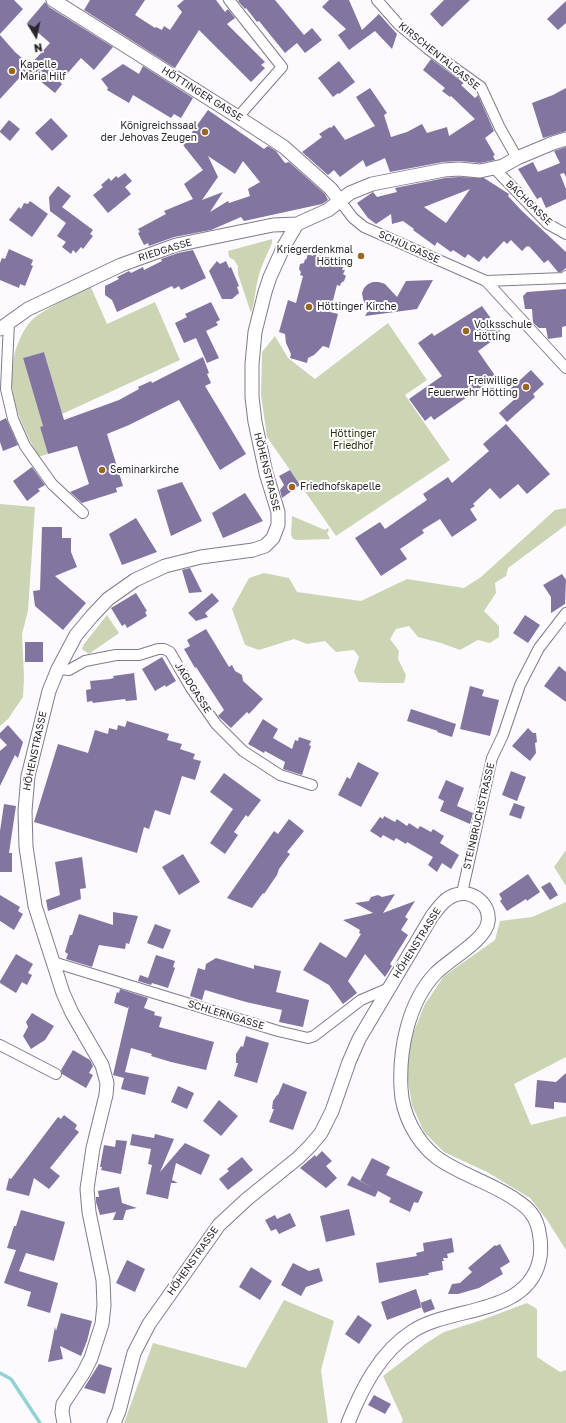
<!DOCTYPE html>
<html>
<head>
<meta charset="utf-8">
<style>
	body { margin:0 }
	#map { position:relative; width:566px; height:1423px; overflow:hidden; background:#fcfafe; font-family:"Golos Text",sans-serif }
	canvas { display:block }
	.north { position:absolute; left:16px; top:16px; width:40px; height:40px; -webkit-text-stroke:3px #fff; paint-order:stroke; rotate:170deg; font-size:11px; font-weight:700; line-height:16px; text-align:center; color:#2a262d }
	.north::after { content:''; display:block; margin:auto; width:14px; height:18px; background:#2a262d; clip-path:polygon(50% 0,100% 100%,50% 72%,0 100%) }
</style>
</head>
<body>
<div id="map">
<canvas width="566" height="1423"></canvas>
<div class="north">N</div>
</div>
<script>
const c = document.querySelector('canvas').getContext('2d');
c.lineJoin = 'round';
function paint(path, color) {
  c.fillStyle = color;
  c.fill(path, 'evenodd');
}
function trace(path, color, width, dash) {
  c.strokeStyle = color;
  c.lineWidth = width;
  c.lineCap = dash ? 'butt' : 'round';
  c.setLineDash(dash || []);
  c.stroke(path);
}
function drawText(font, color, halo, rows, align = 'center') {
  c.font = font + ' "Golos Text",sans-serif';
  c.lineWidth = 4;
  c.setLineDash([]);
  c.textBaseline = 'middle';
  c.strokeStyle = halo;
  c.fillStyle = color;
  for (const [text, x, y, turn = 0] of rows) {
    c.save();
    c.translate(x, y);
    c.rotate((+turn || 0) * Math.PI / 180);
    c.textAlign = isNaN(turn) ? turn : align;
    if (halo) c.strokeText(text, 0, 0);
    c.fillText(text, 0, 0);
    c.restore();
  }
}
paint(new Path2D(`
	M272 239V243C267 255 261 266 258 279 255 290 255 302 251 313L238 274V266L234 260 229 257 228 251Z
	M90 285 107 324 155 302 180 360 62 414 44 352 23 358 43 426 40 427 48 454 38 457C20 419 5 396 15 352 19 340 24 327 34 318 51 306 71 296 90 285Z
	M388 323 427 380 405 395 450 460 336 536 267 437 261 395 262 352 275 336 288 358 315 379Z
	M0 504 35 507 28 611 22 634 24 677 23 697 8 719 0 726Z
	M566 508V525L508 568 506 576 495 583 496 593 484 611 499 626V637L490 643 478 640 460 650 441 643 418 637 409 626 396 629 390 639 399 651 398 659 406 675 404 683H383L359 682 354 672 359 657 354 650 336 652 325 641 307 644 294 639 259 650 245 645 232 609 249 578 264 573 289 578 297 592 361 601 407 579 464 588 481 577 555 510Z
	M292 516 325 530 328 528 329 530 327 533 330 539 297 540 293 539 291 535Z
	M107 615 119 633 89 654 82 649 84 644Z
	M566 850V886L554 867Z
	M566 902V1057L514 1084 531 1125 566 1116V1250L547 1220 530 1198 487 1172 444 1152 424 1132 412 1105 407 1074 410 1041 425 1004 444 976 495 940 500 921 532 917Z
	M284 1300 334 1321 321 1370 328 1423H124L153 1343 246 1368Z
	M527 1303 537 1309V1357L560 1372 566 1370V1423H401L403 1420 383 1376 425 1344 444 1332 479 1321Z`), '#ccd5b3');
trace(new Path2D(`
	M0 1373 11 1379 40 1423`), '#91d2d2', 3.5);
paint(new Path2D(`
	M0 0H14L23 9 0 34Z
	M90 0H145L135 15 155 28 156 27 162 30 164 26 170 30 182 12 177 6 184 0H216L225 12 228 9 235 18 227 24 265 62 261 65 265 68 251 82 199 30 175 68 84 10Z
	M239 0H275L304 35 312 28 322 40 305 53 297 43 285 53 259 21 257 22 246 8 245 9 238 1Z
	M329 0H349L362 30 379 14 397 34 392 49 375 31 349 50 338 35 346 29 322 7Z
	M444 0H470L442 27 430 14Z
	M566 1V23L558 30 547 19Z
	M45 2 49 7 113 47 94 70 81 58 60 82 62 84 55 93 34 76 29 82 22 75 0 99V35L15 52 30 65 50 43 27 23Z
	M431 59 464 83 461 85 475 98 478 95 494 131 485 138 495 155 493 156 495 160 480 163 460 161 443 162 390 172 385 158 366 167 363 160 340 177 334 170 328 175 302 152 322 137 319 134 330 127 331 128 334 125 345 140 375 126 356 97 370 88 387 113 384 115 391 137 407 132 422 124 427 133 447 127 449 136 475 119 451 96 450 97 442 91 445 88 423 70Z
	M339 61 355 82 339 94 338 93 333 97 318 78Z
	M123 64 139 74 143 66 193 98 181 118 174 114 171 118 133 95 129 103 107 90 108 88 101 79Z
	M566 88V131L543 138 532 103 553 95Z
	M208 110 264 149 268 146 276 151 285 163 289 162 325 194 328 200 322 204 244 221 241 217 211 230 174 237 149 246 148 243 144 245 138 233 140 232 138 229 166 214 164 211 193 199 184 184 203 170 183 145ZM208 156 235 174 243 161 260 182 248 189 250 196 229 203 228 201 210 212 223 192 202 200 218 177Z
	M51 118 68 136 52 151 35 133Z
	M9 120 20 129 10 141 0 132V131Z
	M566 147V177L564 173 560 174 566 189V199L546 208 541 197 537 199 518 169 533 162 538 172 560 163 554 151Z
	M125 173 132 181 125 187 131 194 108 213 93 195 103 187 101 185 109 178 111 181 116 176 118 178Z
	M459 177 484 178 509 194 508 196 522 211 566 252V268L561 272H558L548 260 544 263 529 246 528 247 527 246 522 251 511 240 507 244 504 241 487 259 484 256 479 262 468 254 465 258 453 250 451 252 437 242 435 246 413 230 414 229 403 221 392 224 391 214 376 224 368 218 357 203 373 192 377 197 397 192 395 188 445 178ZM470 189 446 223 424 207Z
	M58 186 71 196 62 207 93 230 90 234 93 236 83 249 81 247 76 253 73 250 71 254 62 247 66 242 57 236 66 223 50 211 49 197Z
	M30 201 48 214 32 237 9 220 19 207 21 209 24 203 28 204Z
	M9 249 33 260 31 265 33 266 25 286 20 284 19 288 0 280V263L2 258 5 259Z
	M193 250 206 278 181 290 179 286 174 289 172 286 117 312 112 300 105 295V286L119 279 117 277 129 271 131 273 143 267 144 270 162 261 161 259 178 253Z
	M308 254 313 256 314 254 337 259 336 263 344 265 342 270H345L343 274 346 276 344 281 341 283 340 286 337 285 330 312 338 314 329 348 323 346 314 355 308 358 307 363 290 358 291 354 286 343 285 334 279 332 288 300 296 303 303 276 300 275 301 272 299 269 300 264 304 263 305 259 306 260Z
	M217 261 220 264 226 261 229 268 231 267 239 286 237 287 239 293 232 299H222L209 271Z
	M433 280 417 309 365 316 370 308 365 304 363 299 362 293 364 288 368 284 373 282H379L385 284 397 297 406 281Z
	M566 289V326L562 327V337L548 339 546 328H539L533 323 532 309H525L523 296 527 292Z
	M211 302 220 320 216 322 218 325 206 331 219 358 207 363 196 338 184 343 175 323 187 317 185 314Z
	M482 306 502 334 478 351 496 377 434 420 431 416 425 421 409 399 442 376 418 343 432 333 434 336Z
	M44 352 64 420 119 400 139 389 138 387 151 381 152 383 203 357 209 373 207 374 211 383 205 386 246 454 220 470 179 400 129 425 107 434 123 486 116 488 117 492 82 503 70 492 89 484 77 446 48 454 40 427 43 426 23 358Z
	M531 370 544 384 533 394 535 397 507 422 499 413 516 398 509 390Z
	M6 418 18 445 3 451 0 442V421Z
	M506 424 550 474 527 494 518 484 500 499 490 488 473 504 475 506 470 509 477 520 452 537 440 519 422 530 424 533 400 549 407 559 381 576 355 538 380 522 385 529 427 500 423 494 448 477 452 483 489 451 483 444Z
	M32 467 45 485 38 489 40 491 27 501 13 481Z
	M290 470 300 485 282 498 280 490 284 485 279 476Z
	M182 482 202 521 171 536 157 490Z
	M245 493 263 521 223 538 212 513Z
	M136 518 157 552 122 565 109 534Z
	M42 527H62V538H71V552L77 567 55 576 86 603 63 630 35 606 33 591 40 590Z
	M190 568 202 592 189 593 182 570Z
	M562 574 566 580 565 604 551 613V597L543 585Z
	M136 593 147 611 145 612 147 616 127 628 125 624 122 626 111 608Z
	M212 593 219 601 205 613 208 617 196 621 188 613Z
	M525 615 540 625 528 643 513 633Z
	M206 629 229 667 232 665 235 671 242 675 243 681 263 699 249 714 247 712 231 728 218 716 224 710 196 667 195 668 184 649 190 646 187 640Z
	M25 642H43V662H25Z
	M162 657 176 681 166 687 165 685 155 691 142 669Z
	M559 666 566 672V702L544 686Z
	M134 673 137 700 126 701 125 699 93 703 92 701 87 702 86 690 91 689 90 681 110 679 114 678 113 676Z
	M470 686 484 690 482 696 499 700 490 736 460 729Z
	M411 709 456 724 452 737 437 732 438 731 407 721Z
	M263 719 278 729 273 738 292 749 295 740 298 741 299 737 311 741 309 745 311 746 302 775 283 769 285 762 265 751 264 753 248 744Z
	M127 721 169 734 167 740 182 744 180 749 195 754 193 759 201 761 195 780 182 776 170 815 155 810 149 829 144 827 137 853 34 822 58 744 88 753 95 730 108 734 109 728 117 730 118 725 125 727Z
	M8 725 23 742 18 758 15 755 0 786V751L7 745 0 738V733Z
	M528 728 533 733H536L537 742 535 743 536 753 530 761 512 746Z
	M358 762 379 773 361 807 338 795 347 777 350 779Z
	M511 771 526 777 517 801 502 795Z
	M224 773 261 800 248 817 246 815 234 832 238 835 225 854 210 843 233 809 210 792Z
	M446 780 464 788 457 806 473 813 470 824 440 811 444 801 438 798Z
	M514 803 525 807 521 819 509 815Z
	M4 804 16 806 9 853H12V872H0V831Z
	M384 816 395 822 397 819 407 826 409 823 418 829 420 826 431 832 433 829 444 836 440 843 459 855 451 869 442 863 437 872 428 865 433 857 407 842 406 844 396 838 394 841 383 835 381 838 370 831 380 817 383 819Z
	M289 819 304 831 287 852 290 854 279 869 277 875 264 894 263 893 252 908 227 898 274 831 278 834Z
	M183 854 200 882 179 895 162 867Z
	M82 857 86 888 80 889 81 899 48 911 46 900 60 895 55 862Z
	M528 874 540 892 527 901 526 899 507 911 500 901 502 899 499 894Z
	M550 882 558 895 550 900 541 887Z
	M395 894 383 913 415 901 405 917 408 919 401 930 408 935 390 964 392 966 385 977 365 954 348 981 357 993 343 1004 329 985 303 970 320 942 346 958 361 934 359 933 360 930 343 920 373 913 355 903 369 901 371 897 378 895 382 897Z
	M0 895 20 907 18 911 23 914 14 930 0 921Z
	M113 912 138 916 129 944 126 943 125 949 99 945 92 967 66 959 68 954 65 952 70 935H72L79 914 113 925Z
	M155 924 171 930 163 949 147 943Z
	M16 954 33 964 28 973 32 975 27 985 22 982 16 993 0 983V981Z
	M156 955 175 961 173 967 175 968 168 988 152 983 151 985 138 981 140 975 148 978Z
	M216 958 254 969V965L281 971 276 992 309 1000 303 1027 279 1022 282 1010 246 1002 205 990 202 1000 190 996 198 968 205 970 206 964Z
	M120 989 148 998 144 1008 155 1012 154 1015 162 1017 159 1027 214 1042 206 1070 171 1062 151 1056 152 1054 131 1048 125 1072 149 1077 145 1095 121 1089 124 1078 113 1075 129 1006 128 1008 114 1003 117 992 119 993Z
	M32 1013 54 1026 45 1040 31 1049 23 1036 28 1027 26 1022Z
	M246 1036 269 1043 257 1083 234 1076 238 1063H236V1054L241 1046 243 1047Z
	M73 1050 90 1060 93 1066 89 1073 93 1075 86 1088 62 1074 61 1070Z
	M566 1073V1103L554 1102V1109L535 1107 537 1080 556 1082Z
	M283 1083 307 1092 293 1130 269 1122 274 1109H272L273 1101 277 1095H278Z
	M178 1086 194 1093 187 1109 171 1102Z
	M219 1100 238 1116 221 1136 203 1121Z
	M64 1115 77 1125 75 1129 79 1132 50 1168 60 1176 49 1189 34 1178 29 1196 6 1190 9 1178 11 1179 58 1117 61 1119Z
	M132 1134 154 1138 155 1134 174 1139 160 1172 185 1143 210 1155 201 1175 176 1163 172 1180 178 1183H171L168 1199 146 1194 152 1165 148 1164 151 1149 130 1145Z
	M116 1140 127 1141 121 1174 101 1170 102 1167H100L104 1145 115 1147Z
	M322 1151 332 1161 326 1166 337 1178 326 1188 300 1168 315 1155 316 1157Z
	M242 1157 253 1170 228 1190 219 1179 229 1171 227 1169Z
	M372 1158 390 1167 386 1175 423 1192 418 1203 414 1202 410 1212 389 1202 391 1198 360 1181Z
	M352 1176 378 1191 375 1197 347 1185Z
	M119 1187 122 1203 137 1208 126 1210 123 1220H113L116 1212 100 1215 96 1202V1197H99L98 1191Z
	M349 1209 355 1235 326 1242 320 1216Z
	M21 1210 65 1222 54 1261 26 1253 19 1271 58 1283 50 1313 27 1306 31 1292 4 1283 16 1250 7 1248 14 1226H16Z
	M290 1213 296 1226 279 1234 276 1229 271 1231 265 1220 275 1215 277 1219Z
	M452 1238 454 1252 447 1254 448 1258H443L444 1261H442L443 1270 428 1273 429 1275 379 1283 376 1263 417 1256 416 1253 424 1251 423 1243Z
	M500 1244 510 1262 500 1268 503 1274 479 1288 458 1294H448L452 1284 460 1283 472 1272 468 1268 495 1245 496 1246Z
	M127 1260 145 1269 135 1292 116 1283Z
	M293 1263 309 1271 319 1268 323 1281 306 1287 301 1296 281 1285Z
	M251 1267 272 1281 260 1300 239 1287Z
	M416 1289 422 1307 387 1320 381 1302Z
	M431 1299 435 1309 424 1313 420 1303Z
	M61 1313 92 1321 87 1341 81 1356 60 1346 63 1359 48 1362 55 1327 56 1331Z
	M358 1315 372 1325 359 1344 345 1334Z
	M99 1364 112 1368 105 1394 84 1388Z
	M374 1395 391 1404 385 1414 368 1405Z`), '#8275a0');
const minor = new Path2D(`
	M229 0 282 67 238 117
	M377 0 399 25 428 49 481 87 500 128 517 158
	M494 168 548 224 566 234
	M340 201 353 218 364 227 486 281 566 368
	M486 281 564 278 566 276
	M9 322 6 389 13 419 25 446 52 484 83 513
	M58 669 69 670 85 661 116 655H139L158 649H164L170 652 191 688 216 724 243 751 280 775 312 785
	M462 893 492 758 503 735 520 685 539 648 566 613
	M53 962 278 1031 308 1038 314 1036 361 1000 389 988
	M0 1045 56 1074`);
const tertiary = new Path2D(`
	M53 0 238 117 284 147 331 189 340 201
	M0 329 28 309 121 265 176 245 273 225 297 224 328 210 350 193 372 184 444 170 459 169 480 171 494 168 503 166 517 158 553 143 566 139
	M64 1423 62 1412 63 1404 84 1372 91 1358 102 1324 104 1305 103 1280 89 1212 87 1189 93 1148 106 1095 107 1083 102 1065 72 1013 63 993 35 906 26 847 25 811 28 776 49 691 58 669 76 635 92 616 108 599 135 580 165 566 201 557 253 550 265 546 273 538 278 525V512L266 473 255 422 252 397V364L255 332 265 292 270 277 284 246 297 224
	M114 1423 119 1411 134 1353 149 1324 219 1225 247 1199 298 1158 310 1146 321 1133 332 1111 349 1062 359 1039 432 916C439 907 445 898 455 895 472 889 491 904 488 922 486 940 448 960 435 974 408 1003 399 1050 401 1088 402 1114 416 1141 436 1157 459 1174 489 1182 513 1198 519 1202 526 1206 531 1213 537 1220 539 1229 540 1238 541 1246 541 1255 539 1262 525 1316 451 1306 413 1331 380 1352 362 1388 348 1423`);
trace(minor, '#827a8c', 12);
trace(tertiary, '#827a8c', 15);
trace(minor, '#fff', 10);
trace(tertiary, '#fff', 13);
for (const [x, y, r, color] of [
	[12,71,4,"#9b661f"],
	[205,132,4,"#9b661f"],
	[361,256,4,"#9b661f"],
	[309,307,4,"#9b661f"],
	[466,331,4,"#9b661f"],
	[526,387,4,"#9b661f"],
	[102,470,4,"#9b661f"],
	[292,487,4,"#9b661f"]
]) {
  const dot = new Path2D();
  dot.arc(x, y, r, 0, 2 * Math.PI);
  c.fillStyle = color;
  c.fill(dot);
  trace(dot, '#fff', 1.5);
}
drawText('10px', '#2a262d', '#fff', [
	["KIRSCHENTALGASSE",439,56,39],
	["HÖTTINGER GASSE",202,94,32],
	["BACHGASSE",529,203,44],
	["SCHULGASSE",409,247,24],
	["RIEDGASSE",165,250,-17],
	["HÖHENSTRASSE",267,472,76],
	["JAGDGASSE",193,688,57],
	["HÖHENSTRASSE",35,751,-78],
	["STEINBRUCHSTRASSE",479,816,-77],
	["HÖHENSTRASSE",417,943,-58],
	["SCHLERNGASSE",226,1015,17],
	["HÖHENSTRASSE",193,1261,-55]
]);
drawText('10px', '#2a262d', '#fff', [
	["Kapelle",20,65],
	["Maria Hilf",20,77],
	["Königreichssaal",197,126,"right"],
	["der Jehovas Zeugen",197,138,"right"],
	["Kriegerdenkmal",353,250,"right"],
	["Hötting",353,262,"right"],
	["Höttinger Kirche",317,307],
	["Volksschule",474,325],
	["Hötting",474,337],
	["Freiwillige",518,381,"right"],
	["Feuerwehr Hötting",518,393,"right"],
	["Seminarkirche",110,470],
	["Friedhofskapelle",300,487]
], 'left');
drawText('10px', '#282f0a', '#fff', [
	["Höttinger",353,434],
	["Friedhof",353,446]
]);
</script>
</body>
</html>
